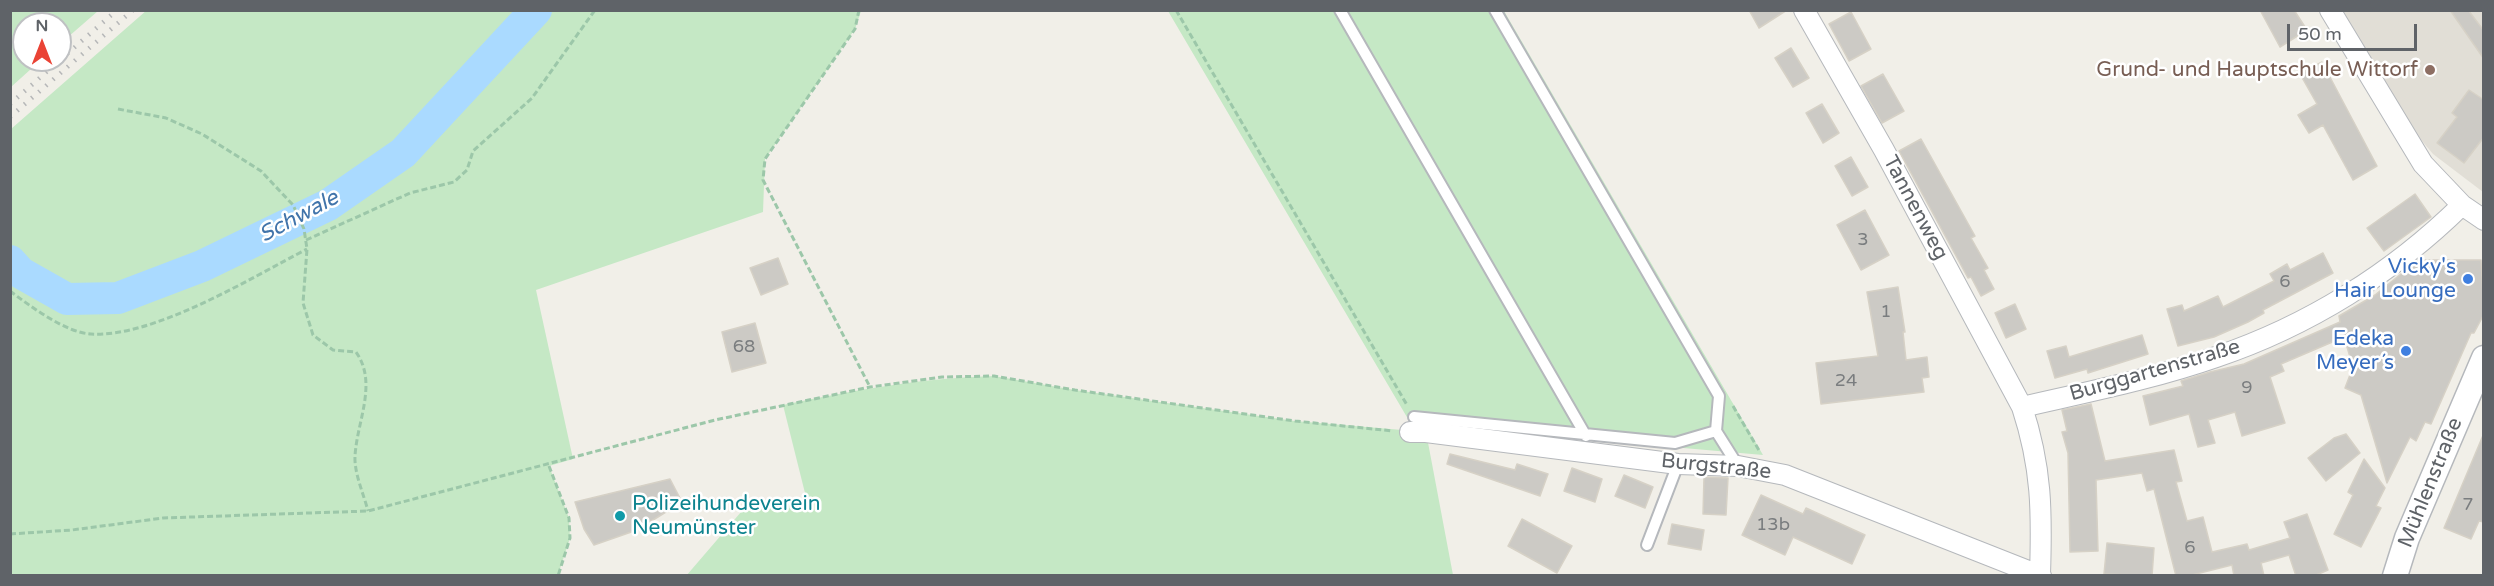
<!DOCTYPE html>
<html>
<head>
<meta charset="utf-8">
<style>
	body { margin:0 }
	#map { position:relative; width:2494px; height:586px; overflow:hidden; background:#f1efe8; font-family:"Varela Round",sans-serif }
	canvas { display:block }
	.frame { position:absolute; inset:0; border:12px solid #5f6368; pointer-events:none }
	.north { position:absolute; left:12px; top:12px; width:60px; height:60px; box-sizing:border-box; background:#fff; border:2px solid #bfc1c3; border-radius:50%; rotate:0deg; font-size:16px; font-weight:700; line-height:24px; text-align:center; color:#5f6368 }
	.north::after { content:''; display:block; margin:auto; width:21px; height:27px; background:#ea4335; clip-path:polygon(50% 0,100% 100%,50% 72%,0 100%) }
	.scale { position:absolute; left:2287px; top:24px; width:130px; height:27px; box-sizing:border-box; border:3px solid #5f6368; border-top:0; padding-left:8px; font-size:18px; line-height:21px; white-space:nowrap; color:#5f6368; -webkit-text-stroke:4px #fff; paint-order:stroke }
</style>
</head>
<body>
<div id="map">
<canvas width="2494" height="586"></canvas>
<div class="frame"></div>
<div class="north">N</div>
<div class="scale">50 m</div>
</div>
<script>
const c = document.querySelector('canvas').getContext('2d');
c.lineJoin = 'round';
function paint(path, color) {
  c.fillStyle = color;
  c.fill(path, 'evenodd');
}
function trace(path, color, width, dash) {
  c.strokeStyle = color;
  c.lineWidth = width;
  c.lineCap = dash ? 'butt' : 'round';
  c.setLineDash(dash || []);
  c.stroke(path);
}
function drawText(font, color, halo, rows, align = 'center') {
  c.font = font + ' "Varela Round",sans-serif';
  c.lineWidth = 5;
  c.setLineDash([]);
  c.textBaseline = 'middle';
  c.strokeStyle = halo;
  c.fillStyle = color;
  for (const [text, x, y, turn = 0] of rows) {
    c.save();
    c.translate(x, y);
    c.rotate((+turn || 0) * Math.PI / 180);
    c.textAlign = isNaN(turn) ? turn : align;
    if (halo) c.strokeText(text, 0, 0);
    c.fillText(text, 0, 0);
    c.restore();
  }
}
paint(new Path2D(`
	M2340 11H2483V192L2433 154 2412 129Z`), '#e1ded6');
paint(new Path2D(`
	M11 10H98V11L60 44V24H24V60H41L11 87Z
	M147 10H861V11L855 29 765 159 763 212 536 290 573 459 549 466 569 518 570 538 558 575H11V129Z
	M1168 11H1504L1763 455 1411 424Z
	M994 376 1075 390 1295 421 1426 432 1453 575 686 576 741 512 807 501 783 405C854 390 922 378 994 376Z`), '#c5e8c5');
trace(new Path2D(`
	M10 261 21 273 67 299 118 298 202 266 328 205 403 153 536 10`), '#aadaff', 32);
const building = new Path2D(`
	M1749 10H1787L1759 28Z
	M2260 10H2294L2307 30 2280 47Z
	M2450 10H2468L2484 31V59Z
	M1851 12 1871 49 1849 61 1829 24Z
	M1791 48 1809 78 1793 87 1775 58Z
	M2322 62 2377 166 2353 180 2323 125 2309 133 2298 115 2317 104 2300 74Z
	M1883 74 1904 111 1882 123 1861 86Z
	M2469 90 2484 100V137L2464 163 2437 143 2457 117 2452 113Z
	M1822 104 1839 133 1823 143 1806 113Z
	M1921 139 1975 236 1971 238 1988 268 1984 270 1994 289 1981 296 1971 277 1968 278 1899 151Z
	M1851 157 1868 187 1852 196 1835 166Z
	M2415 194 2431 217 2384 251 2367 228Z
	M1865 210 1889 255 1861 270 1837 225Z
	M2323 253 2333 273 2263 310 2264 313 2248 322 2214 337 2178 346 2167 309 2182 305 2184 311 2218 296 2223 307 2274 281 2270 274 2287 264 2290 270Z
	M778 258 788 284 761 295 750 268Z
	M2418 260H2481L2484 314 2474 333H2471L2431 424 2425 422 2416 441 2410 437 2387 483 2361 395 2345 388 2353 367 2344 337 2281 364 2284 371 2270 377 2285 423 2242 436 2235 412 2208 420 2215 443 2198 447 2189 414 2150 425 2143 396 2183 386 2181 381 2210 372 2244 364 2340 322 2339 316 2375 295Z
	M1898 287 1905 332H1903L1906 360 1927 357 1929 377 1922 378 1924 392 1821 404 1816 363 1878 356 1867 292Z
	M2015 304 2026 329 2006 338 1995 313Z
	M755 323 766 363 732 372 722 332Z
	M2142 335 2148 354 2088 373 2087 369 2055 378 2047 351 2066 346 2069 357Z
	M2091 404 2105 461 2174 450 2182 481 2176 482 2187 521 2203 517 2212 552 2247 544 2249 550 2290 538 2284 522 2307 514 2328 570 2314 576H2296L2289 555 2261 563 2264 576H2234L2232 565 2188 576H2176L2154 489 2147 491 2142 473 2096 480 2098 551 2070 552 2068 453 2062 432 2067 431 2062 410Z
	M2484 433V522L2479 521 2471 539 2444 528Z
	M2346 434 2360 453 2326 481 2308 458 2334 438Z
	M1450 454 1515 470 1517 464 1548 474 1540 496 1447 464Z
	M2364 459 2385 488 2376 506 2381 508 2361 547 2334 534 2353 495 2348 492Z
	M1572 468 1602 479 1595 502 1564 491Z
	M1624 475 1653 487 1645 508 1615 496Z
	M1704 477 1728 478 1726 515 1703 514Z
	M670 479 682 502 637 530 594 545 584 529 575 502Z
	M1761 495 1803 514 1806 508 1865 535 1852 564 1793 537 1785 555 1742 535Z
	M1522 519 1572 546 1557 573 1508 546Z
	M1672 524 1704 530 1701 550 1668 544Z
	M2107 543 2154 548 2152 576 2104 574Z`);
paint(building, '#cccac5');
trace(building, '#d6d1c6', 1.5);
const service = new Path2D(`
	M1340 10 1586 436
	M1495 10 1719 396 1716 431
	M1414 417 1675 443 1716 431 1738 466
	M1647 545 1678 464`);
const minor = new Path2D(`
	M1804 10 1884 150 2022 407
	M2330 10 2423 164 2462 205
	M1410 432H1426L1678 464 1738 466 1785 475 2041 576
	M2040 575C2042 512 2042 468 2022 407 2087 392 2153 379 2216 357 2308 326 2393 273 2462 205L2484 220`);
const tertiary = new Path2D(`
	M2395 576 2407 538 2484 358`);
trace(service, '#b5b8bc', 14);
trace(minor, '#b5b8bc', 22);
trace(tertiary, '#b5b8bc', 27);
trace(new Path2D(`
	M859 10 855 29 765 159 763 180 870 387
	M1176 10 1407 405
	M118 109 166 118 202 134 261 171 293 205 304 229 307 249 303 303 313 335 333 350 356 352C378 383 357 421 355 456 354 473 364 495 368 511
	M306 240 410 193 454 182 467 170 473 151 532 98 595 10
	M10 291C30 306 66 333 91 334 153 338 251 278 307 249
	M1733 406 1760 452
	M549 466 569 518 570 538 558 576
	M10 534 72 530 163 518 368 511 715 420 870 387 942 377 994 376 1075 390 1295 421 1393 431`), '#9cc7a9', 3, [6, 3]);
trace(service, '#fff', 10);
trace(minor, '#fff', 20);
trace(tertiary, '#fff', 24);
trace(new Path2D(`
	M10 104 117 10
	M10 117 133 10`), '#b6b7b8', 4.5, [1.5, 8]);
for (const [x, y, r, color] of [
	[2430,70,6,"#8d6e63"],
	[2468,279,6,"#3f7fe0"],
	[2406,351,6,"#3f7fe0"],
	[620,516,6,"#0f9aa8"]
]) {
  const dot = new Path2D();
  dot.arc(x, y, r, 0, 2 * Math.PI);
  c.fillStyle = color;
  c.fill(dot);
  trace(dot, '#fff', 2);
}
drawText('18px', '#7a7d7f', null, [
	["3",1863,240],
	["6",2285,282],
	["1",1886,312],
	["68",744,347],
	["24",1846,381],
	["9",2247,388],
	["7",2468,505],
	["13b",1773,525],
	["6",2190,548]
]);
drawText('21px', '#785e54', '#fff', [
	["Grund- und Hauptschule Wittorf",2418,70]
], 'right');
drawText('21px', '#5f6368', '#fff', [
	["Tannenweg",1915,208,62],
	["Burggartenstraße",2155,371,-16],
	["Burgstraße",1716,467,6],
	["Mühlenstraße",2431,483,-68]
]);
drawText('21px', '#366cbe', '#fff', [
	["Vicky's",2456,267],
	["Hair Lounge",2456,291],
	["Edeka",2394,339],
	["Meyer´s",2394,363]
], 'right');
drawText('21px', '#0d838f', '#fff', [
	["Polizeihundeverein",632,504],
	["Neumünster",632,528]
], 'left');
drawText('italic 22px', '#4174aa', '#fff', [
	["Schwale",299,217,-28]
]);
</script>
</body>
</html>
